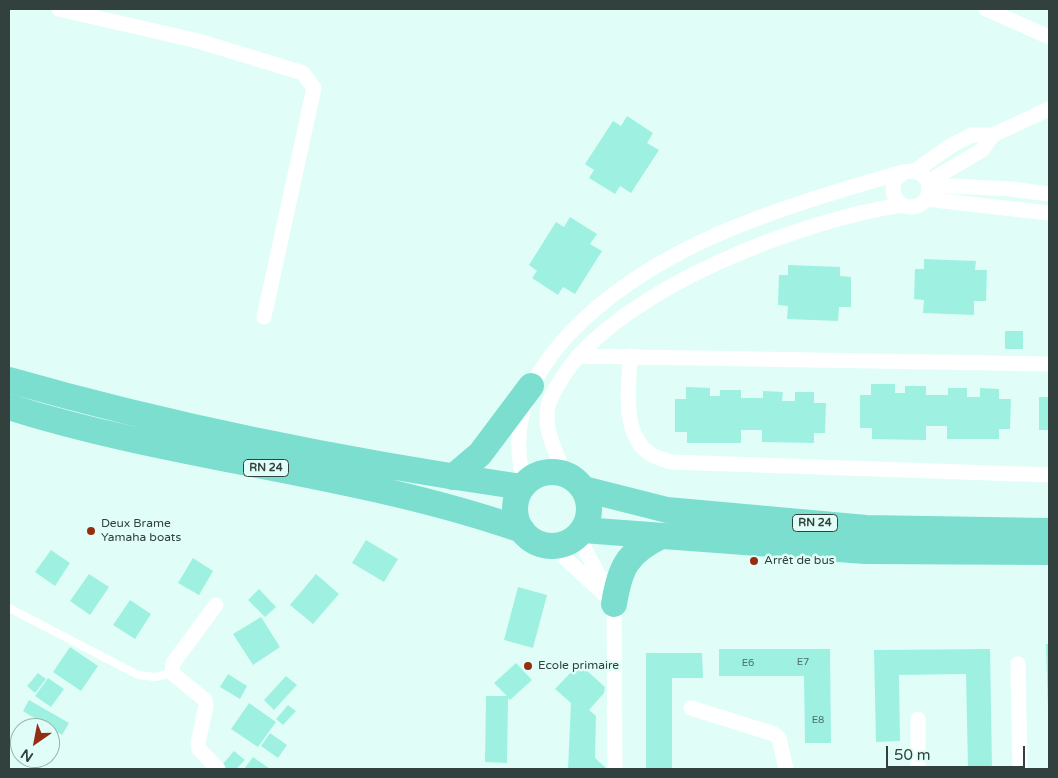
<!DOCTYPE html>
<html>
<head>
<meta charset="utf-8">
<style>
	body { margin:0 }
	#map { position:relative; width:1058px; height:778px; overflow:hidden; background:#e0fef7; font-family:"Varela Round",sans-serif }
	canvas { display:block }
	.frame { position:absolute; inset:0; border:10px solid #32413d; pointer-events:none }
	.north { position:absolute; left:10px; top:718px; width:50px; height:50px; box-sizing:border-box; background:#e0fef7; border:1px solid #9ab2ad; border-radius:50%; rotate:213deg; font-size:14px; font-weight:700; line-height:20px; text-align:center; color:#32413d }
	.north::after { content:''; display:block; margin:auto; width:18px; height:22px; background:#952d12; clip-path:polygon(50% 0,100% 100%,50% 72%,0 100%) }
	.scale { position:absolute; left:886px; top:746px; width:139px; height:22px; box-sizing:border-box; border:2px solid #32413d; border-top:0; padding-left:6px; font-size:15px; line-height:18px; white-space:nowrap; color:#32413d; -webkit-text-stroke:4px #e0fef7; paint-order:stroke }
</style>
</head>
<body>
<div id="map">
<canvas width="1058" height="778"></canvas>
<div class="frame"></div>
<div class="north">N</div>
<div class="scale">50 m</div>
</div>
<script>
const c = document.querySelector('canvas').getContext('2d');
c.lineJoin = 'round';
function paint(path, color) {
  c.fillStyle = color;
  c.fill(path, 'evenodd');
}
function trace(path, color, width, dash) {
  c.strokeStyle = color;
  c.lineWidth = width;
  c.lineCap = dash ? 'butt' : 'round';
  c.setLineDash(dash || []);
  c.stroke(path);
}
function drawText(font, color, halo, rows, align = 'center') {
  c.font = font + ' "Varela Round",sans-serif';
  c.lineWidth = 5;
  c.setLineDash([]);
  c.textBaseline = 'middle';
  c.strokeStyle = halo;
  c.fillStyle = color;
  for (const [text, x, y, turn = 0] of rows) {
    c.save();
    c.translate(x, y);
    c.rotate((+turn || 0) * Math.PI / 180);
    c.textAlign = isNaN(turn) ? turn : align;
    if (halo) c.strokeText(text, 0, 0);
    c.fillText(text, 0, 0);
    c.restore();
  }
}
paint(new Path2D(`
	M627 116 653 133 647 143 659 150 631 193 620 186 615 194 589 178 594 170 585 164 613 121 621 126Z
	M570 217 597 234 590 244 602 251 575 294 563 287 558 295 532 278 537 271 529 265 556 222 564 227Z
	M924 259 976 261 975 270H987L986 301H974V315L923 313 924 300 914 299 915 269H924Z
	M788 265 840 267V276L851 277V307H839L838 321 787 319 788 306 778 305 779 275H788Z
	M1005 331H1023V349H1005Z
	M871 384H895V393H905V386H926V395H948V388H967V397H980V388L999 389V399H1011L1010 429H999V439H947V426H926V440L872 439V428H860V395H871Z
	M686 387 710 388V396H720V390H741V398H763V391L783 392 782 401H795V392H814V403H826L825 433H814V443L762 442V430H741V443H687V432H675V399H686Z
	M1039 397H1049V430H1039Z
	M366 540 398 559 384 582 352 563Z
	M51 550 70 563 55 586 35 572Z
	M193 558 213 571 199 595 178 583Z
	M89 574 109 587 90 615 70 601Z
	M316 574 339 594 313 624 290 605Z
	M518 587 547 595 533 648 504 640Z
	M259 589 276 607 265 617 248 600Z
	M130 600 151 614 135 639 113 625Z
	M261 617 280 647 253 665 233 634Z
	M1046 644H1049V710H1048Z
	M70 647 98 666 81 691 53 672Z
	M719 649H830L831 743H805L804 676H719Z
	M990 649 992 769H968L966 674 899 675 900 741 876 742 874 650Z
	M646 653H702L703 678H672V769H646Z
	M516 663 532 680 510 700 508 698 507 763 485 762 486 696H507L494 683Z
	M574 669H585L605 687 604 693 589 710 596 716 595 758 607 769H568L571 703 555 689Z
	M38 673 46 679 35 693 27 686Z
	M228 674 247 686 240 699 220 687Z
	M286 676 297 685 274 710 264 700Z
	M48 678 64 689 51 707 35 696Z
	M29 700 69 723 62 735 23 711Z
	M249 703 276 722 258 747 231 729Z
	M288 705 296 711 283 725 276 719Z
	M270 733 287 745 278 758 261 746Z
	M234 751 245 760 236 769H227L222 765Z
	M253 757 270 769H244Z`), '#9ef1e1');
trace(new Path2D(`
	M9 608 138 675 155 677 172 673`), '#fff', 8);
trace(new Path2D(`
	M59 9 198 41 303 73 314 88 264 317
	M986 9 1049 37
	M893 189a18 18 0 1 1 36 0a18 18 0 1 1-36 0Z
	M915 171 952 145 972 135H993L1049 109
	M928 182 982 150 993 135
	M929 185 1011 189 1049 194
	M926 199 1049 213
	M578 356 1049 364
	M630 356C629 386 621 433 649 453 655 458 665 460 671 462L1049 475
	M565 474C557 455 546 435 547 413 547 400 559 383 566 372 626 287 801 220 902 205
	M525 484C507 424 529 377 570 333 659 241 784 207 903 172
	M580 534 581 542 614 604 615 769
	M552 546 604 594
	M216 605 173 663 172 673 205 700 206 706 198 743 199 749 218 769
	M1018 664 1020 769
	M691 708 774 734 779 738 786 769
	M918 769V719`), '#fff', 15);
trace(new Path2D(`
	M9 380C177 428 349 462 522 487
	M9 407C177 460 356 472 522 530
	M515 509a37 37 0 1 1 74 0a37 37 0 1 1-74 0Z
	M453 477 480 454 531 386
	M584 489 667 510 866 528 1049 531
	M583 530 865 551 1049 552
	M614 604C620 567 627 553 661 536`), '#7cdece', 26);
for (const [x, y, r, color] of [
	[91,531,5,"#952d12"],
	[754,561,5,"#952d12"],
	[528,666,5,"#952d12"]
]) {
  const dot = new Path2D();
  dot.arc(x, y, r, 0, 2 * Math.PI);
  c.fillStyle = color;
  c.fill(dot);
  trace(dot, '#e0fef7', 2);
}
drawText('10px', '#4d6d66', null, [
	["E7",803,662],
	["E6",748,663],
	["E8",818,720]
]);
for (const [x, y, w] of [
	[266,468,45],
	[815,523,45]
]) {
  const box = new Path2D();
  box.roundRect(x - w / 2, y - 8.5, w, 17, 4);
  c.fillStyle = '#e0fef7';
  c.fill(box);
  trace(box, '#32413d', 1);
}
drawText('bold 11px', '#32413d', null, [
	["RN 24",266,468],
	["RN 24",815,523]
]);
drawText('12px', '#32413d', '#e0fef7', [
	["Deux Brame",101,524],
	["Yamaha boats",101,538],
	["Arrêt de bus",764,561],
	["Ecole primaire",538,666]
], 'left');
</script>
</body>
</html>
